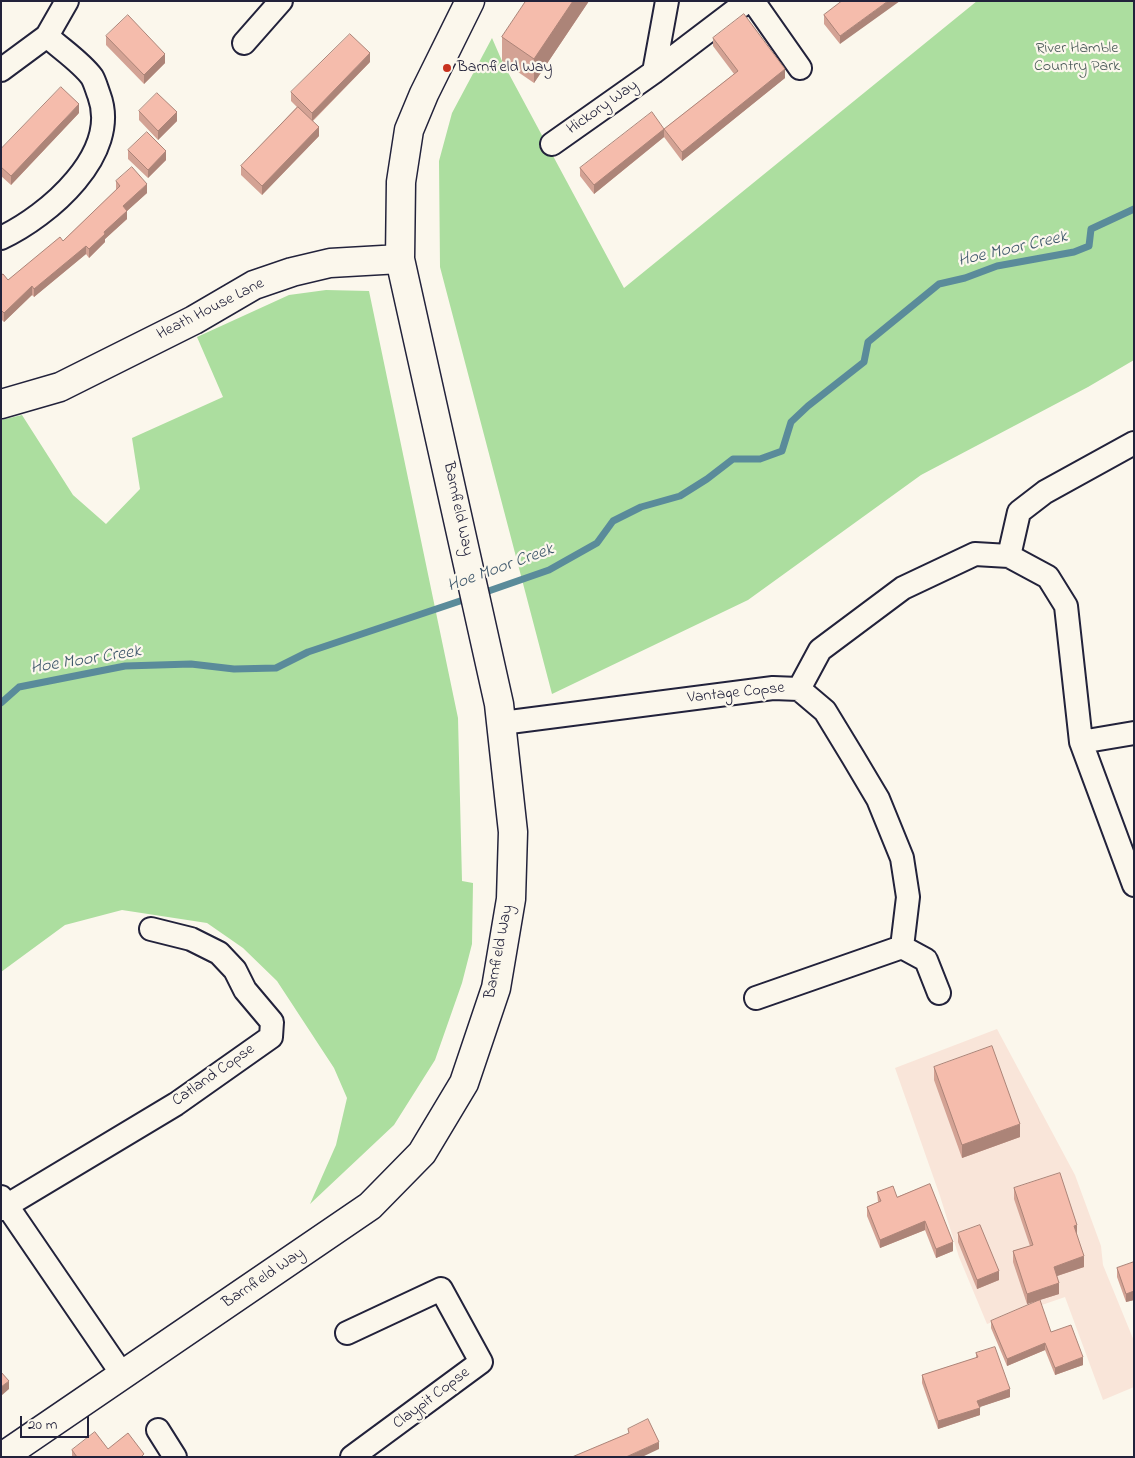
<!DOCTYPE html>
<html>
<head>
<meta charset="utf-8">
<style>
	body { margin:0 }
	#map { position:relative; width:1135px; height:1458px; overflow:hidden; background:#fbf7ec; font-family:"Indie Flower",sans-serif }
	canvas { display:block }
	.frame { position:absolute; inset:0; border:2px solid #22223b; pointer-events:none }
	.scale { position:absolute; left:20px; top:1416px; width:69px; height:22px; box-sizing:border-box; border:2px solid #22223b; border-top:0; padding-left:6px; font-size:15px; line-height:18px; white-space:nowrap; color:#22223b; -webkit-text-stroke:4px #fbf7ec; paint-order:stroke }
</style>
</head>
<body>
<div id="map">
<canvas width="1135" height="1458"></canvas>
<div class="frame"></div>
<div class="scale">20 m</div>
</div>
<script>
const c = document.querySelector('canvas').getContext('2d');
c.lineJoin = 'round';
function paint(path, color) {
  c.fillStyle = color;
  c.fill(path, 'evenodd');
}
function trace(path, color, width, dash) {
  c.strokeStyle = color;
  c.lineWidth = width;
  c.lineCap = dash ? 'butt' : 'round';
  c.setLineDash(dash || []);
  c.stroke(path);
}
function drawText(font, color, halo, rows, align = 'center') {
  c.font = font + ' "Indie Flower",sans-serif';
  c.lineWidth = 4.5;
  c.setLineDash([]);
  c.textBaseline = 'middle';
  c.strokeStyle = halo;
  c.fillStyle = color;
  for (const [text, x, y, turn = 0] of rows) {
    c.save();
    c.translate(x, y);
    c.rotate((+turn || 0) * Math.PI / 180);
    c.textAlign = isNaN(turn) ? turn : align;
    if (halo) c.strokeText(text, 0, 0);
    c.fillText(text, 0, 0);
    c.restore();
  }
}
paint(new Path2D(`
	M997 1029 1075 1175 1101 1246 1103 1265 1134 1341V1387L1103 1400 1065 1297 987 1324 959 1257 940 1196 895 1068Z`), '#f9e5d9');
paint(new Path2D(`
	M977 1H1134V360L1088 387 921 475 748 600 552 694 440 267 439 161 452 113 492 38 502 61 624 288Z
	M326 290 369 291 458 718 462 881 473 883 472 944 462 983 435 1060 394 1125 310 1204 336 1145 347 1098 334 1068 277 981 243 948 207 923 122 910 65 925 1 972V420L22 415 73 495 106 524 140 489 132 438 223 397 197 337 289 295Z`), '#acde9f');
trace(new Path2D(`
	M480 594 549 570 597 543 613 521 641 507 680 496 707 479 733 459H760L782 451 791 422 808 406 864 362 868 342 939 284 965 278 997 266 1074 252 1089 246 1091 229 1134 209
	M1 703 19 687 125 666 191 664 234 669 276 668 308 652 469 598`), '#5a8b9a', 7);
const minor = new Path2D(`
	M753 1 800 68
	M244 43 281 1
	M1 70 47 36 67 1
	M654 72 667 1
	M552 144 654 72 741 6 743 1
	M1 238C48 216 121 154 99 95 97 90 95 82 92 77 81 62 61 49 47 36
	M1009 556 1019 512 1045 492 1134 443
	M799 689 820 650 903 588 975 554 1009 556 1048 577 1066 606 1081 742 1134 885
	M799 689 825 711 853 757 878 799 902 858 908 897 902 947
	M502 723 773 688 799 689
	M1081 742 1134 733
	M756 998 902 947 926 960 939 993
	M1 1197 122 1374
	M1 1209 176 1104 271 1037 272 1022 245 990 235 970 219 953 191 939 151 929
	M347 1333 441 1289 481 1362 352 1457
	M158 1430 175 1457`);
const tertiary = new Path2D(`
	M1 404 60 387 194 320 254 285 292 272 330 263 400 259
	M2 1457 370 1206 422 1153 464 1083 496 988 511 899 513 832 499 704 400 259 401 182 409 130 424 94 470 1`);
trace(minor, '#22223b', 26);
trace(tertiary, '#22223b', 31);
trace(minor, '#fbf7ec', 22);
trace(tertiary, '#fbf7ec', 28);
paint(new Path2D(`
	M526 1H589L534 83 502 61V37Z
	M842 1 840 44 824 24V15Z
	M106 36 165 63 144 84 106 45Z
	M713 38 785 78 682 161 664 137 594 194 580 176V168L664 129 734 74 713 46Z
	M370 62 313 121 319 136 262 195 241 175V166L297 107 291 101V92Z
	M139 111 177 121 158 140 139 120Z
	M79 113 11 185 1 176V149Z
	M128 150 166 160 148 178 128 159Z
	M116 181 147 193 127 211V219L105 239V242L89 258 86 254 34 297 32 295 4 322 1 319V275L8 280 63 241 116 190Z
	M934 1067 1020 1137 962 1158 934 1080Z
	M930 1184 953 1251 936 1258 925 1230 880 1248 867 1216V1207L878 1202 877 1192 897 1197Z
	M1014 1188 1077 1236 1084 1267 1057 1276 1059 1294 1027 1304 1013 1262V1251L1030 1246 1014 1199Z
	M958 1233 999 1280 977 1289 958 1242Z
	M1134 1262V1300L1126 1302 1117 1277V1268Z
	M991 1321 1051 1332 1083 1365 1055 1375 1045 1350 1007 1366 991 1328Z
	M976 1353 1010 1397 979 1407 980 1415 938 1429 922 1383V1375L976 1358Z
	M108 1449 144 1457H72V1450Z`), '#d3a294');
paint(new Path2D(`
	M573 1H589L534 83V59Z
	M888 1H900L840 44V36Z
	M370 53V62L312 121V113Z
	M165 54V63L144 84V75Z
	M785 69V78L682 161V152Z
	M79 104V113L11 185V176Z
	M177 112V121L158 140V131Z
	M319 127V136L262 195V186Z
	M664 129V137L594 194V185Z
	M166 151V160L148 178V170Z
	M147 184V193L127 211V219L105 239V242L89 258V249L104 232 123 206Z
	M86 246V254L34 297V289Z
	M32 286V295L4 322V313Z
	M1020 1124V1137L962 1158V1145Z
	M925 1221V1230L880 1248V1240Z
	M1077 1225V1236L1074 1226Z
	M953 1242V1251L936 1258V1249Z
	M1084 1256V1267L1054 1277V1267Z
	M999 1271V1280L977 1289V1280Z
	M1059 1283V1294L1027 1304V1294Z
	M1134 1291V1300L1126 1302V1294Z
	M1045 1343V1350L1007 1366V1359Z
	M1083 1357V1365L1055 1375V1368Z
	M9 1381V1389L1 1396V1387Z
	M1010 1389V1397L977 1408V1401Z
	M980 1408V1415L938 1429V1421Z
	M659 1442V1449L642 1457H626Z`), '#ac8478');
const building = new Path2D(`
	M526 1H573L534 59 502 37Z
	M842 1H888L840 36 824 15Z
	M744 14 785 69 682 152 664 129 738 71 713 38Z
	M128 15 165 54 144 75 106 36Z
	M350 34 370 53 312 113 291 92Z
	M61 87 79 104 11 176 1 167V149Z
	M157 93 177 112 158 131 139 111Z
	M298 107 319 127 262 186 241 166Z
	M652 112 664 129 594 185 580 168Z
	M147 132 166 151 148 170 128 150Z
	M132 167 147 184 123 206 127 211 104 232 105 234 89 249 86 246 34 289 32 286 4 313 1 310V275L3 274 8 280 60 237 63 241 120 186 116 181Z
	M992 1046 1020 1124 962 1145 934 1067Z
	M1060 1173 1077 1225 1074 1226 1084 1256 1054 1267 1059 1283 1027 1294 1013 1251 1033 1245 1014 1188Z
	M930 1184 953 1242 936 1249 925 1221 880 1240 867 1207 881 1201 877 1192 893 1186 897 1197Z
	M980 1225 999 1271 977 1280 958 1233Z
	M1134 1262V1291L1126 1294 1117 1268Z
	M1040 1300 1051 1332 1071 1325 1083 1357 1055 1368 1045 1343 1007 1359 991 1321Z
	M995 1347 1010 1389 977 1401 980 1408 938 1421 922 1375 978 1357 976 1353Z
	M1 1372 9 1381 1 1387Z
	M648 1419 659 1442 626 1457H572L629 1433 628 1429Z
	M95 1432 108 1449 128 1433 144 1454 141 1457H77L72 1450Z`);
paint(building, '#f5bcac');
trace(building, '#ac8478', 1);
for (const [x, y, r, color] of [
	[447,68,5,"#c8321e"]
]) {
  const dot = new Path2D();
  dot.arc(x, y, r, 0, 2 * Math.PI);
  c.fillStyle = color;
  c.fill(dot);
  trace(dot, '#fbf7ec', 2);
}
drawText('16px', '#4b5a59', '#fbf7ec', [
	["River Hamble",1077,49],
	["Country Park",1077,67]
]);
drawText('16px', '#22223b', '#fbf7ec', [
	["Barnfield Way",457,68]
], 'left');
drawText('16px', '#22223b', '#fbf7ec', [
	["Hickory Way",603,108,-35],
	["Heath House Lane",211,310,-27],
	["Barnfield Way",457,509,78],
	["Vantage Copse",736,694,-6],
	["Barnfield Way",500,952,-79],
	["Catland Copse",214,1076,-35],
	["Barnfield Way",264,1279,-34],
	["Claypit Copse",432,1399,-37]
]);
drawText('italic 18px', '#3e576b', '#fbf7ec', [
	["Hoe Moor Creek",1013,250,-13],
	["Hoe Moor Creek",501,569,-20],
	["Hoe Moor Creek",86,661,-9]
]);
</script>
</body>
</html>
